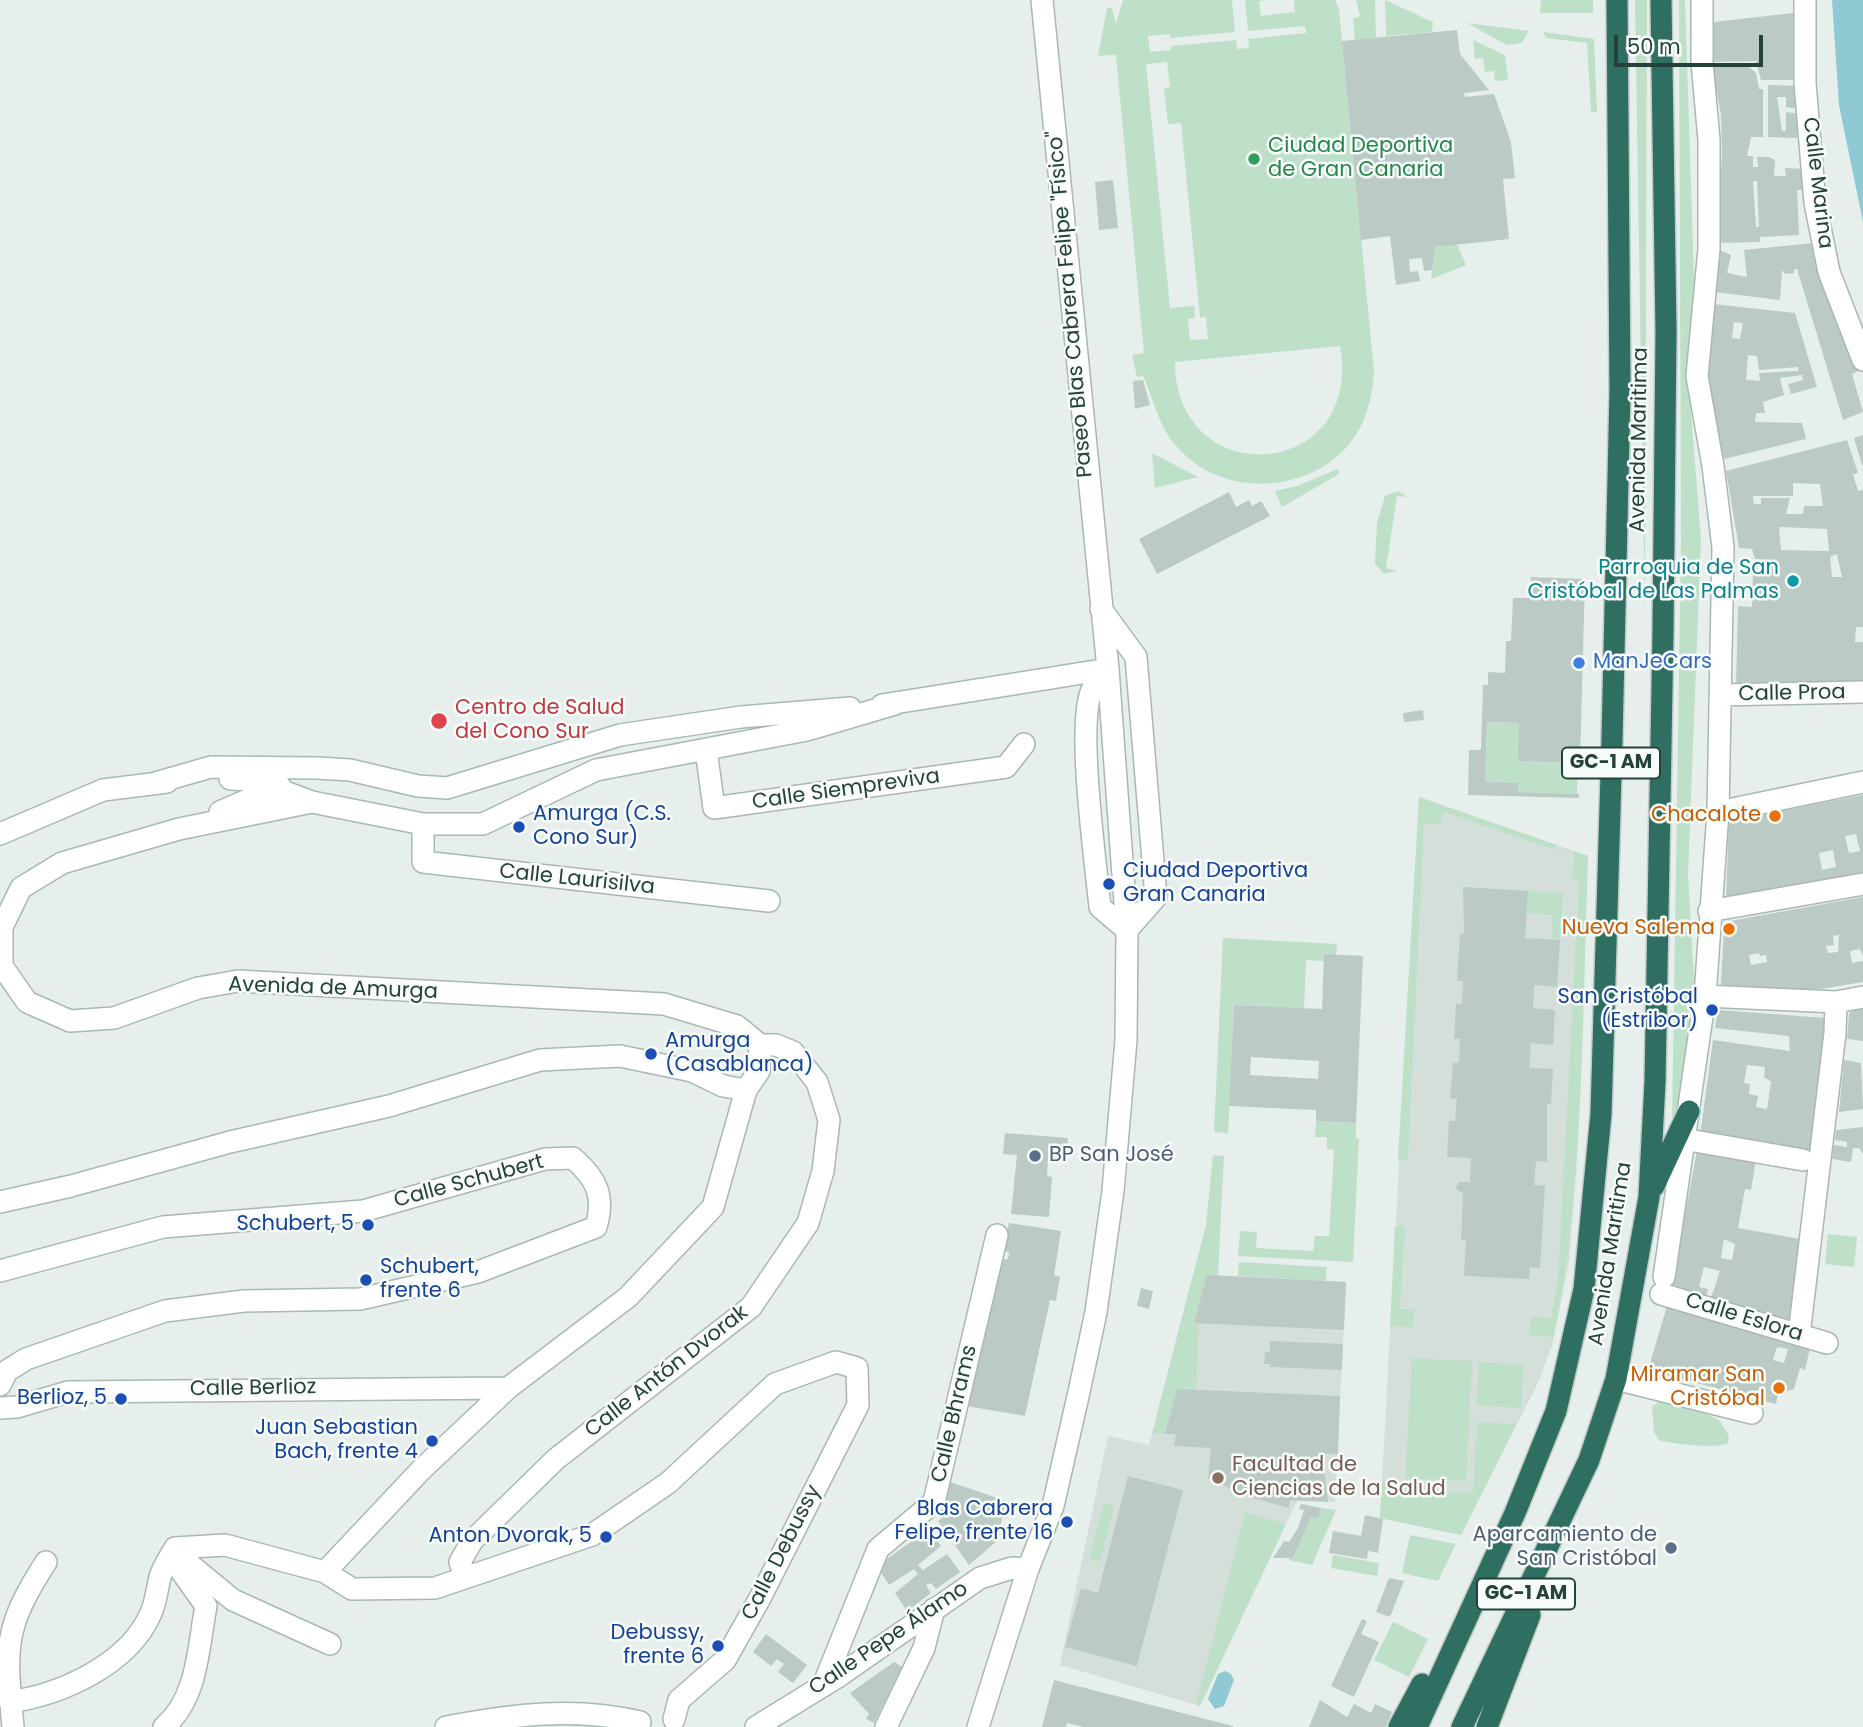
<!DOCTYPE html>
<html>
<head>
<meta charset="utf-8">
<style>
	body { margin:0 }
	#map { position:relative; width:1863px; height:1727px; overflow:hidden; background:#e6efeb; font-family:Poppins,sans-serif }
	canvas { display:block }
	.scale { position:absolute; left:1614px; top:35px; width:149px; height:32px; box-sizing:border-box; border:4px solid #24423a; border-top:0; padding-left:9px; font-size:21px; line-height:24px; white-space:nowrap; color:#24423a; -webkit-text-stroke:5px #f7fbf9; paint-order:stroke }
</style>
</head>
<body>
<div id="map">
<canvas width="1863" height="1727"></canvas>
<div class="scale">50 m</div>
</div>
<script>
const c = document.querySelector('canvas').getContext('2d');
c.lineJoin = 'round';
function paint(path, color) {
  c.fillStyle = color;
  c.fill(path, 'evenodd');
}
function trace(path, color, width, dash) {
  c.strokeStyle = color;
  c.lineWidth = width;
  c.lineCap = dash ? 'butt' : 'round';
  c.setLineDash(dash || []);
  c.stroke(path);
}
function drawText(font, color, halo, rows, align = 'center') {
  c.font = font + ' Poppins,sans-serif';
  c.lineWidth = 5;
  c.setLineDash([]);
  c.textBaseline = 'middle';
  c.strokeStyle = halo;
  c.fillStyle = color;
  for (const [text, x, y, turn = 0] of rows) {
    c.save();
    c.translate(x, y);
    c.rotate((+turn || 0) * Math.PI / 180);
    c.textAlign = isNaN(turn) ? turn : align;
    if (halo) c.strokeText(text, 0, 0);
    c.fillText(text, 0, 0);
    c.restore();
  }
}
paint(new Path2D(`
	M1419 797 1588 856 1576 1176 1569 1262 1552 1346 1537 1385 1461 1535 1380 1518Z
	M1193 1274 1346 1282 1335 1502 1297 1501 1200 1706 1060 1665 1108 1436 1149 1445Z`), '#d4dfda');
paint(new Path2D(`
	M1123 0H1232L1235 32 1170 38V34L1148 36 1150 52 1171 50V46L1236 40 1237 49 1249 48 1248 39 1306 33 1305 26 1248 31 1245 0H1270L1259 1 1261 16 1295 12 1294 0H1335L1339 10 1374 371C1373 391 1369 410 1360 428 1327 490 1235 502 1185 455 1158 430 1157 407 1143 376L1137 377 1132 355 1144 353 1116 55 1098 56 1107 8H1112L1116 24ZM1167 62 1170 87 1164 88 1168 124 1181 123 1200 318 1206 317 1208 339 1190 340 1188 319 1195 318 1194 306 1170 308 1146 64ZM1340 346C1364 482 1175 493 1175 362Z
	M1356 0H1375L1376 38 1355 40 1353 19 1360 16Z
	M1385 0 1433 22 1432 32 1386 36Z
	M1541 0H1593V13H1540Z
	M1635 0H1647V18L1645 611Z
	M1679 0H1685L1694 280 1688 374 1701 540 1688 874 1694 979 1681 1096 1672 1123 1681 543Z
	M1467 23 1529 31 1522 43 1507 45Z
	M1543 32 1594 39 1597 112H1591L1587 43 1546 38Z
	M1473 40 1505 55 1508 80 1495 81 1494 71 1485 72 1483 58 1475 59Z
	M1457 244 1466 265 1431 279 1435 247Z
	M1152 453 1198 477 1155 488Z
	M1338 469 1339 474 1282 507 1275 491 1297 486Z
	M1398 491 1407 497 1397 496 1386 568 1397 571 1384 574 1375 564 1377 523 1385 496Z
	M1487 722 1519 723V761L1578 763 1577 794 1518 792V783L1485 782Z
	M1419 797 1557 845 1555 850 1444 812 1440 824H1424L1408 1160 1398 1159Z
	M1575 851 1588 856C1582 1016 1585 1179 1554 1337L1529 1335 1531 1317 1551 1318 1558 1279 1579 884 1572 876Z
	M1528 891 1563 893 1560 940 1552 939 1553 915 1527 913Z
	M1223 938 1337 944 1336 955 1324 961 1306 960 1304 1009 1234 1005 1228 1133 1214 1132Z
	M1316 1121 1356 1123V1138H1359L1353 1262 1238 1256 1240 1231 1257 1232 1256 1248 1313 1251 1315 1236H1329L1334 1150 1327 1149V1137H1315Z
	M1213 1155 1224 1156 1218 1275H1207L1195 1322H1199L1196 1390 1177 1389 1165 1434H1152L1206 1225Z
	M1395 1226H1405L1400 1309 1414 1310 1413 1327 1390 1326Z
	M1828 1234 1857 1237 1854 1267 1825 1264Z
	M1239 1262 1327 1267 1326 1281 1238 1276Z
	M1412 1358 1472 1361 1466 1481 1405 1478Z
	M1479 1362 1524 1365 1521 1408 1476 1405Z
	M1662 1399 1711 1416 1720 1421 1729 1436 1728 1443C1720 1449 1670 1444 1659 1440L1654 1432 1652 1407Z
	M1477 1422 1516 1424 1461 1535 1380 1518 1382 1482 1397 1483V1488L1473 1493Z
	M1104 1503 1114 1506 1100 1562 1089 1559Z
	M1321 1508 1336 1510 1312 1565 1289 1560V1558H1293L1311 1517 1318 1518Z
	M1245 1512 1286 1524 1200 1706 1196 1705Z
	M1410 1535 1456 1544 1438 1581 1402 1573Z
	M1333 1555 1379 1563 1377 1576 1331 1568Z
	M1393 1622 1428 1639 1409 1677 1374 1660Z`), '#bfe0c8');
paint(new Path2D(`
	M1832 0H1863V222L1839 105Z
	M1225 1671 1231 1674 1234 1680 1224 1706 1215 1709 1208 1699 1218 1674Z`), '#8ec9d4');
paint(new Path2D(`
	M1793 13 1796 23 1798 80H1761L1756 61 1712 62 1707 31 1714 22Z
	M1457 30 1460 54 1489 90 1464 93 1465 97 1494 94 1511 142 1515 178 1503 179 1509 239 1435 247 1432 270 1424 271 1422 258 1409 259 1410 272 1418 271 1420 281 1396 285 1390 236 1361 240 1342 41Z
	M1712 65H1747L1756 73 1759 89H1763V137H1751L1747 156H1753V167H1758L1757 157H1769L1775 160 1774 176H1786L1785 168 1807 169 1806 190H1797L1799 235 1760 237V242L1717 243 1722 155 1721 115ZM1753 181H1757L1759 227H1756Z
	M1768 85 1799 86 1798 109 1786 107V97H1777L1782 131H1786V112L1802 114 1801 122H1797V138L1768 137Z
	M1113 180 1118 228 1099 230 1095 182Z
	M1814 243 1842 317 1835 319 1836 325 1843 323 1860 370 1852 374 1863 412 1843 420 1797 269H1794V273L1785 274 1782 270 1780 300 1714 292 1719 250 1731 255 1727 273 1747 277 1744 250Z
	M1713 304 1795 313 1817 387 1791 394 1788 384 1803 380 1802 375 1780 378 1784 395 1763 402 1765 413H1756L1755 422 1802 423 1806 439 1724 459 1707 377ZM1734 322 1743 323 1740 339 1732 338ZM1748 355 1757 356 1759 370 1798 367V371L1759 373 1760 381 1746 380Z
	M1143 380 1150 405 1135 409 1133 381Z
	M1863 435V465H1862L1854 438Z
	M1847 440 1858 473 1853 474 1858 491 1863 490V627H1856L1855 642H1863V683L1736 686 1738 606 1752 607 1753 570 1766 571V560L1755 559 1752 549 1739 548 1726 471ZM1793 483 1820 484 1823 506H1804L1803 514H1786L1790 498H1761V504H1754L1753 496H1793ZM1779 527 1827 529 1829 551 1781 550ZM1837 554 1842 577H1832L1830 557Z
	M1229 492 1236 507 1249 500 1252 506 1261 501 1270 516 1157 574 1139 539Z
	M1531 577 1585 579 1580 763 1518 761 1519 723 1487 722 1485 782 1518 783V792L1579 794V798L1468 795 1469 750H1481L1483 685H1488V672L1505 673 1506 641H1511L1513 598H1530Z
	M1423 710 1424 720 1404 722 1403 713Z
	M1863 795V873L1726 899 1729 821ZM1856 834 1860 851 1849 853 1845 836ZM1833 850 1836 867 1822 870 1819 853Z
	M1463 887 1528 891 1525 938 1560 940 1557 987 1534 985 1533 1008 1555 1010 1553 1045 1531 1043 1529 1068 1553 1069 1551 1104H1547V1162L1536 1161 1534 1185 1545 1186 1540 1268 1530 1267 1529 1279 1464 1276 1466 1240H1461L1463 1194 1456 1189 1458 1182H1470L1471 1158 1447 1157 1449 1121H1455L1457 1099 1450 1098 1453 1063H1459L1460 1039H1454L1456 1004H1462L1463 981H1457L1460 934H1464Z
	M1863 897V956L1860 949 1850 951 1852 963 1863 961V982L1797 993 1726 988 1721 984 1724 928 1730 921ZM1839 935 1838 952 1828 953 1826 946 1834 945 1833 936ZM1759 953 1760 956 1766 955 1767 962 1751 965 1749 955Z
	M1324 954 1363 956 1356 1123 1316 1121V1110L1229 1106 1234 1005 1322 1009ZM1251 1057 1319 1061 1318 1079 1250 1075Z
	M1863 1006V1041L1847 1039 1849 1014 1855 1007Z
	M1718 1010 1826 1018 1810 1155 1700 1136 1713 1040 1790 1051 1789 1036 1715 1028ZM1747 1065 1765 1067 1764 1077 1771 1082 1767 1109 1756 1107 1758 1096 1749 1094 1750 1084 1744 1083Z
	M1844 1060 1861 1063 1863 1109 1839 1112Z
	M1863 1127V1154L1859 1148H1853L1851 1162 1832 1159 1834 1145 1847 1147V1142L1835 1140 1836 1130Z
	M1005 1133 1068 1138 1066 1160 1048 1158 1047 1176 1052 1177 1049 1217 1011 1214 1017 1155 1003 1154Z
	M1697 1150 1756 1160 1751 1190 1745 1189 1738 1228 1800 1239 1789 1323 1711 1298 1720 1271 1704 1267 1699 1287 1708 1289 1706 1296 1672 1286ZM1724 1239 1735 1244 1732 1260 1721 1258Z
	M1009 1223 1061 1231 1054 1275 1060 1277 1056 1301 1050 1300 1025 1416 967 1406 1001 1260 1008 1259 1009 1252 1003 1251Z
	M1207 1275 1346 1282 1344 1330 1194 1323Z
	M1141 1288 1153 1291 1149 1309 1137 1306Z
	M1667 1306 1811 1343 1805 1370 1800 1368 1794 1389 1778 1394 1776 1404 1648 1370ZM1777 1347 1788 1349 1784 1363 1773 1360Z
	M1270 1341 1343 1344 1342 1370 1270 1367V1364H1264L1265 1352H1270Z
	M1177 1389 1340 1396 1338 1454 1318 1453 1317 1469H1324L1328 1502 1290 1500 1289 1508 1243 1495 1208 1478 1211 1448 1174 1446 1176 1434H1165Z
	M1128 1476 1183 1490 1137 1666 1065 1647 1081 1588 1098 1593Z
	M950 1482 1006 1501 997 1541 969 1565 938 1521 942 1518Z
	M1301 1504 1321 1508 1318 1518 1311 1517 1293 1558H1273L1284 1541 1289 1542 1298 1528 1304 1510 1299 1509Z
	M1365 1515 1383 1519 1378 1553 1368 1551 1367 1559 1329 1553 1333 1531 1361 1536Z
	M929 1529 941 1546 918 1565 923 1570 947 1554 960 1572 936 1589 931 1583 926 1585 931 1593 907 1611 895 1593 918 1574 914 1569 889 1585 877 1566Z
	M1389 1578 1404 1581 1390 1617 1376 1612Z
	M1362 1619 1367 1621 1361 1634 1379 1642 1354 1697 1331 1686Z
	M766 1634 807 1665 793 1683 778 1672 784 1664 777 1659 771 1666 753 1652Z
	M894 1662 902 1667 874 1723 866 1719 869 1714 850 1693Z
	M1054 1680 1233 1726V1727H1084L1067 1723 1066 1727H1042Z
	M1320 1700 1347 1717 1354 1704 1371 1713 1375 1704 1392 1712 1386 1727H1309Z`), '#bbcac4');
const minor = new Path2D(`
	M1805 0V83L1815 203 1829 272 1863 360
	M1101 609 1136 657 1156 897 1127 930
	M1108 669C1103 675 1095 683 1092 690 1076 723 1096 865 1100 907L1127 930
	M1720 695 1863 692
	M882 705 1108 669
	M706 750 714 808 1006 767 1024 744
	M230 779 253 780 312 802
	M155 783 211 767 317 768 350 770 418 786 447 788 620 735 741 717 850 708
	M220 812 280 786
	M1718 812 1863 782
	M423 824V862L769 901
	M0 834 103 790 167 782
	M1709 911 1863 884
	M1705 996 1836 1002 1863 997
	M760 1045 737 1026 664 1004 238 981 198 988 114 1018 70 1021 27 1002 2 966V927L21 888 62 863 179 829 312 802 423 824H483L596 770 807 730 895 704
	M1683 1139 1803 1160
	M0 1202 71 1186 230 1142 389 1106 540 1060 620 1056 692 1071 723 1086 746 1090
	M0 1271 163 1227 363 1211 545 1159 573 1158C597 1179 605 1196 596 1227L478 1272 360 1299 244 1301 165 1311 26 1359 7 1371 0 1385
	M1664 1277 1705 996 1718 812 1723 547 1713 466 1697 376 1709 249V140L1702 62V0
	M1661 1294 1827 1343
	M1799 1335 1835 1033 1836 1002
	M1616 1379 1752 1413
	M0 1408 17 1407 68 1392 508 1388
	M175 1548 225 1545 325 1572 352 1589 435 1588 592 1535 668 1483 775 1384 836 1362 857 1368 858 1405 760 1598 725 1660 679 1700 674 1719
	M188 1563 233 1600 330 1644
	M325 1572 421 1470 508 1388 628 1297 713 1207 746 1090 759 1071 760 1045
	M465 1577 460 1562 472 1541 556 1459 751 1307 808 1223 823 1171 829 1120 817 1082 793 1052 776 1045H760
	M823 1686 878 1549 934 1502 997 1235
	M10 1702C63 1694 129 1664 151 1613 156 1602 157 1589 160 1577 163 1567 170 1557 175 1548
	M13 1727C6 1649 2 1630 46 1562
	M164 1727C198 1698 198 1648 206 1606L179 1568 175 1548
	M446 1727C512 1715 574 1706 640 1722
	M756 1727 839 1676 980 1578 1012 1568 1028 1569
	M886 1727 924 1648 934 1609
	M978 1727 1028 1569 1053 1506 1079 1392 1096 1312 1113 1191 1126 1040 1127 930 1108 669 1042 0`);
const highway = new Path2D(`
	M1654 1186 1689 1111
	M1399 1727 1422 1684
	M1417 1727 1515 1513 1556 1411 1584 1289 1601 1114 1612 740 1620 391 1617 0
	M1462 1727 1589 1460 1616 1379 1649 1197 1655 1082 1663 631 1666 331 1661 0
	M1487 1727 1530 1615`);
trace(minor, '#a8b8b2', 24);
trace(highway, '#c2cac8', 24);
trace(minor, '#fff', 21);
trace(highway, '#2f6f62', 21);
for (const [x, y, r, color] of [
	[1254,159,7,"#2e9e5b"],
	[1793,581,7,"#0f9aa8"],
	[1579,663,7,"#3f7fe0"],
	[439,721,9,"#e0444e"],
	[1775,816,7,"#e8710a"],
	[519,827,7,"#1a4fb4"],
	[1109,884,7,"#1a4fb4"],
	[1729,929,7,"#e8710a"],
	[1712,1010,7,"#1a4fb4"],
	[651,1054,7,"#1a4fb4"],
	[1035,1156,7,"#5c6f8a"],
	[368,1225,7,"#1a4fb4"],
	[366,1280,7,"#1a4fb4"],
	[1779,1388,7,"#e8710a"],
	[121,1399,7,"#1a4fb4"],
	[432,1441,7,"#1a4fb4"],
	[1218,1478,7,"#8d6e63"],
	[1067,1522,7,"#1a4fb4"],
	[606,1537,7,"#1a4fb4"],
	[1671,1548,7,"#5c6f8a"],
	[718,1646,7,"#1a4fb4"]
]) {
  const dot = new Path2D();
  dot.arc(x, y, r, 0, 2 * Math.PI);
  c.fillStyle = color;
  c.fill(dot);
  trace(dot, '#f7fbf9', 2.5);
}
for (const [x, y, w] of [
	[1611,763,98],
	[1526,1594,98]
]) {
  const box = new Path2D();
  box.roundRect(x - w / 2, y - 15.5, w, 31, 5);
  c.fillStyle = '#f7fbf9';
  c.fill(box);
  trace(box, '#24423a', 2);
}
drawText('bold 19px', '#24423a', null, [
	["GC-1 AM",1611,763],
	["GC-1 AM",1526,1594]
]);
drawText('21px', '#27864d', '#f7fbf9', [
	["Ciudad Deportiva",1268,147],
	["de Gran Canaria",1268,171]
], 'left');
drawText('21px', '#24423a', '#f7fbf9', [
	["Calle Marina",1817,183,83],
	["Paseo Blas Cabrera Felipe \"Físico\"",1071,304,-95],
	["Avenida Maritima",1640,440,-89],
	["Calle Proa",1792,694,-1],
	["Calle Siempreviva",846,790,-8],
	["Calle Laurisilva",577,880,6],
	["Avenida de Amurga",333,989,2],
	["Calle Schubert",469,1182,-15],
	["Avenida Maritima",1611,1254,-81],
	["Calle Eslora",1744,1318,17],
	["Calle Antón Dvorak",667,1372,-38],
	["Calle Berlioz",253,1389,-1],
	["Calle Bhrams",955,1414,-77],
	["Calle Debussy",782,1553,-63],
	["Calle Pepe Álamo",889,1639,-34]
]);
drawText('21px', '#0d838f', '#f7fbf9', [
	["Parroquia de San",1779,569],
	["Cristóbal de Las Palmas",1779,593]
], 'right');
drawText('21px', '#366cbe', '#f7fbf9', [
	["ManJeCars",1593,663]
], 'left');
drawText('21px', '#be3a42', '#f7fbf9', [
	["Centro de Salud",455,709],
	["del Cono Sur",455,733]
], 'left');
drawText('21px', '#164399', '#f7fbf9', [
	["Amurga (C.S.",533,815,"left"],
	["Cono Sur)",533,839,"left"],
	["Ciudad Deportiva",1123,872,"left"],
	["Gran Canaria",1123,896,"left"],
	["San Cristóbal",1698,998],
	["(Estribor)",1698,1022],
	["Amurga",665,1042,"left"],
	["(Casablanca)",665,1066,"left"],
	["Schubert, 5",354,1225],
	["Schubert,",380,1268,"left"],
	["frente 6",380,1292,"left"],
	["Berlioz, 5",107,1399],
	["Juan Sebastian",418,1429],
	["Bach, frente 4",418,1453],
	["Blas Cabrera",1053,1510],
	["Felipe, frente 16",1053,1534],
	["Anton Dvorak, 5",592,1537],
	["Debussy,",704,1634],
	["frente 6",704,1658]
], 'right');
drawText('21px', '#c56008', '#f7fbf9', [
	["Chacalote",1761,816],
	["Nueva Salema",1715,929],
	["Miramar San",1765,1376],
	["Cristóbal",1765,1400]
], 'right');
drawText('21px', '#4e5e75', '#f7fbf9', [
	["BP San José",1049,1156],
	["Aparcamiento de",1657,1536,"right"],
	["San Cristóbal",1657,1560,"right"]
], 'left');
drawText('21px', '#785e54', '#f7fbf9', [
	["Facultad de",1232,1466],
	["Ciencias de la Salud",1232,1490]
], 'left');
</script>
</body>
</html>
